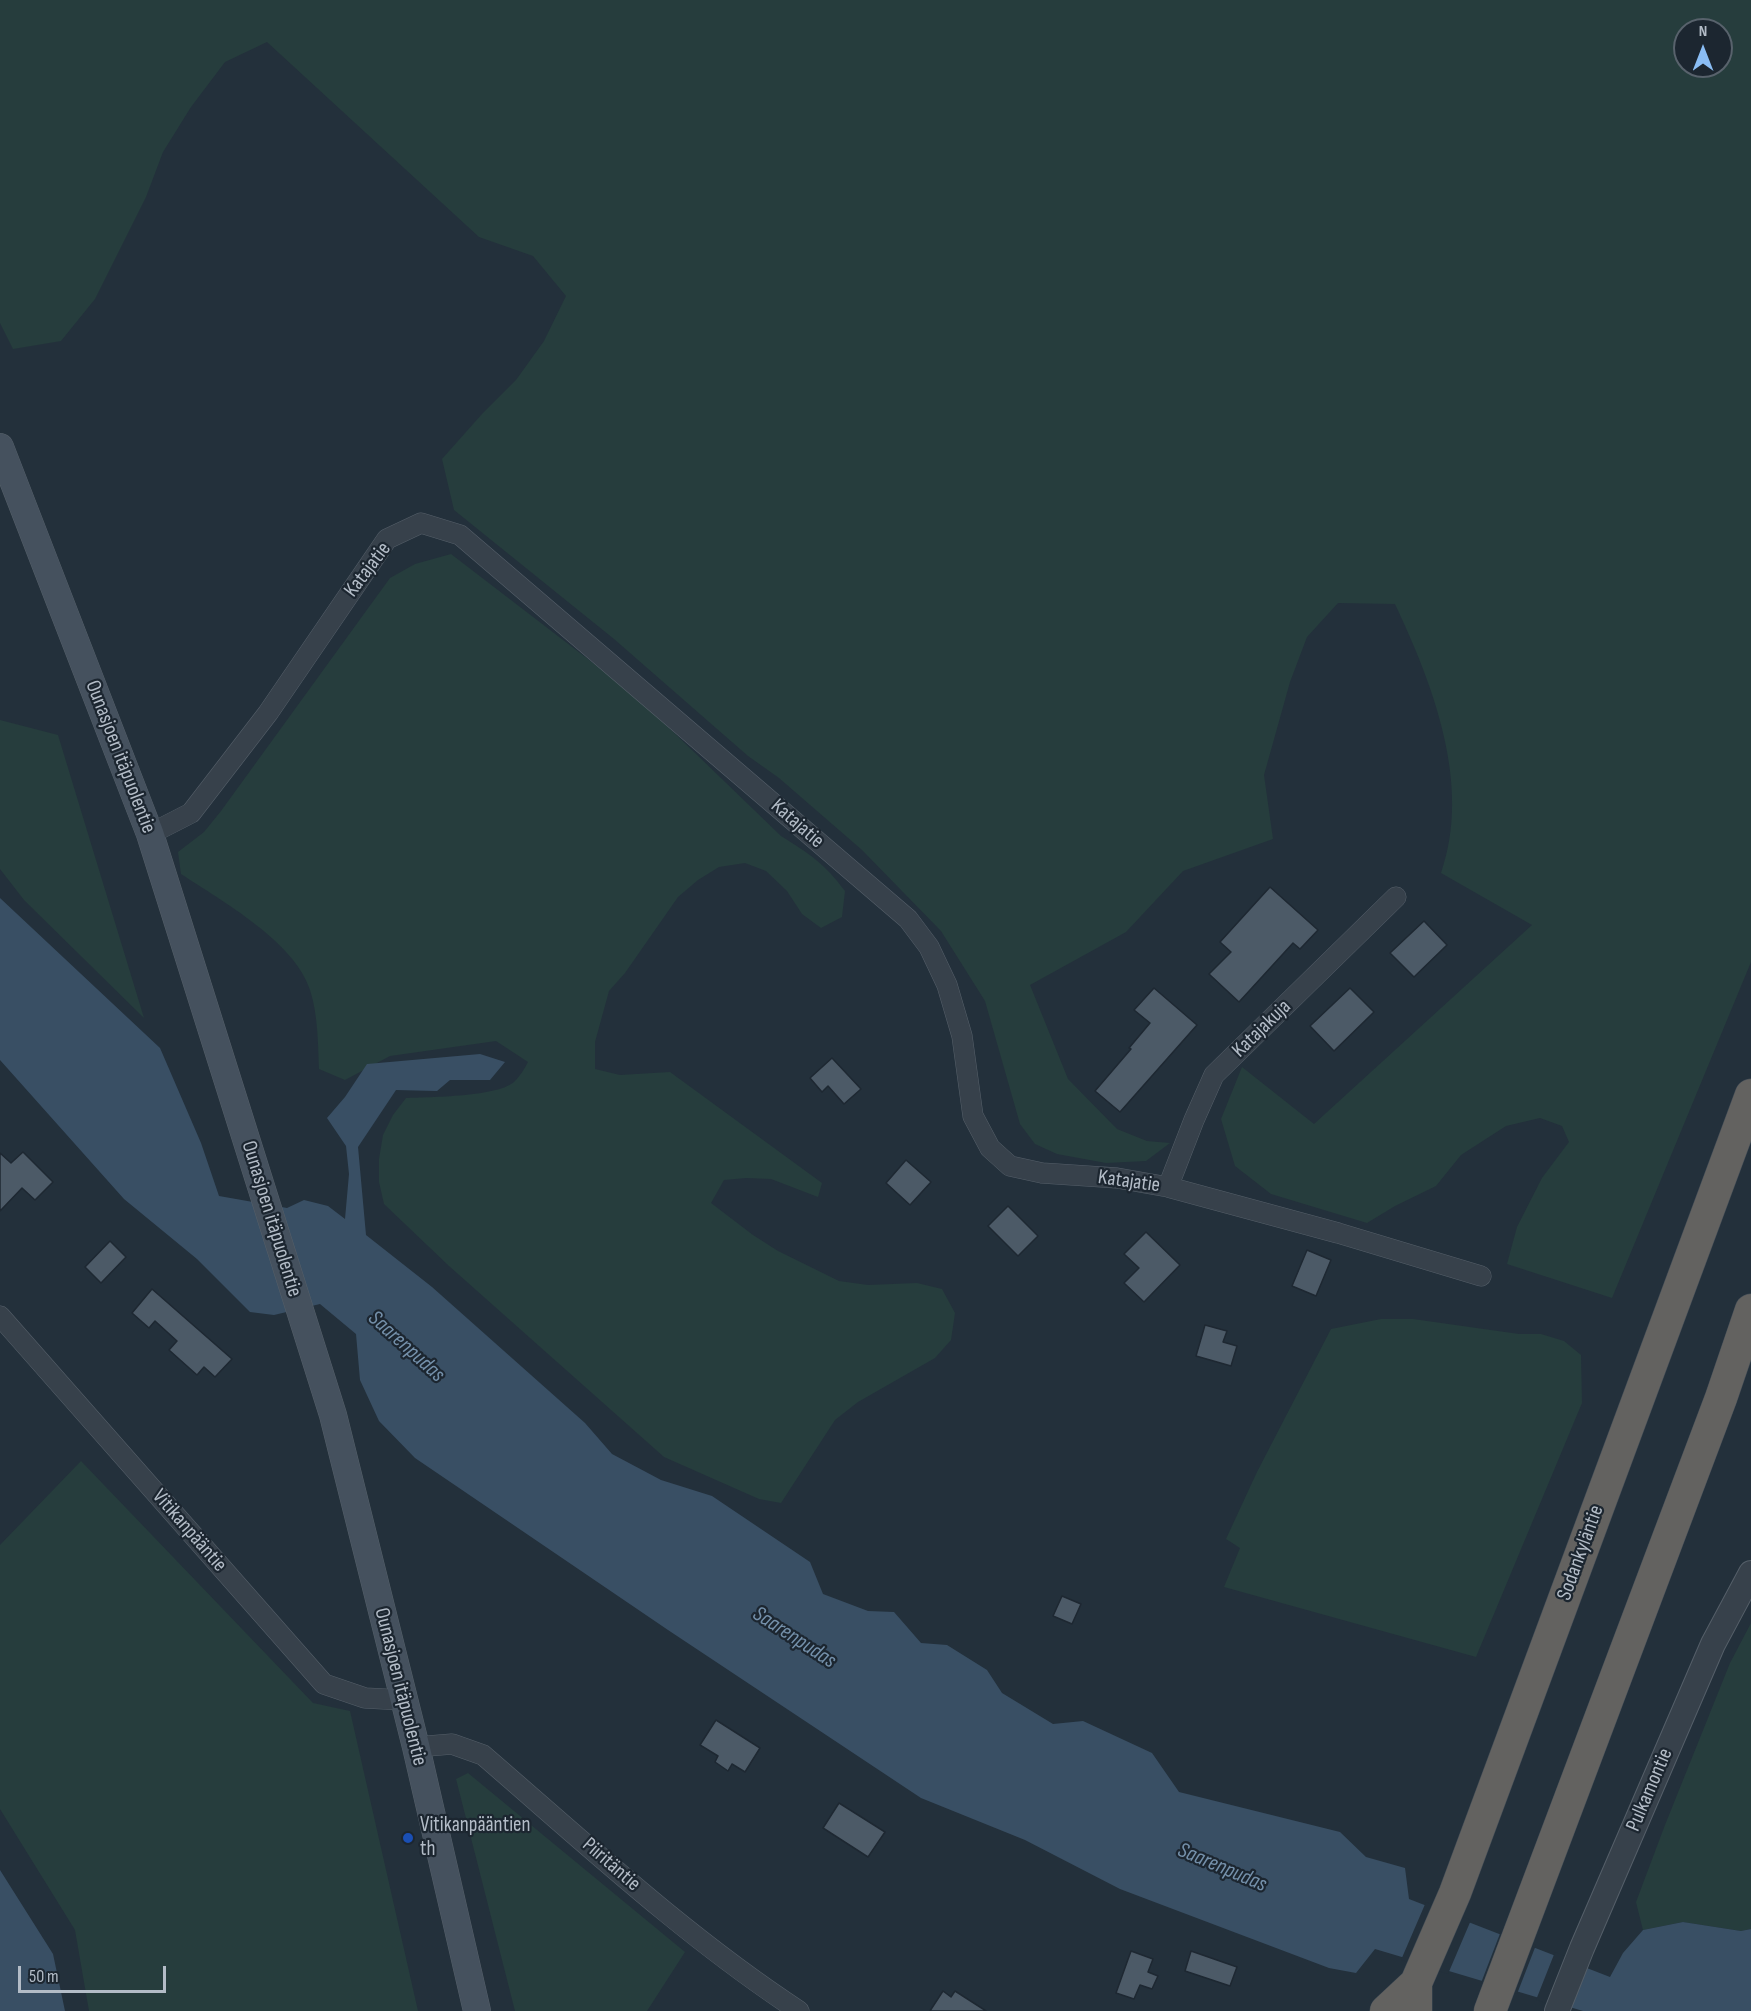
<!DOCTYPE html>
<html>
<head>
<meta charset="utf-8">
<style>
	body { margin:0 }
	#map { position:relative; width:1751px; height:2011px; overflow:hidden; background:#23303b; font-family:"Sofia Sans Condensed",sans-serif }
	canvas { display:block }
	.north { position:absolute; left:1673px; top:18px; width:60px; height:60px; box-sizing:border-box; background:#1c2630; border:2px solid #58626c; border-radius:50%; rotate:0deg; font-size:16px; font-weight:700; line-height:24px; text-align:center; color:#b3bcc7 }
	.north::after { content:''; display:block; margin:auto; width:21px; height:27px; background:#8abdf4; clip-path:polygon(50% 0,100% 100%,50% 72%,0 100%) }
	.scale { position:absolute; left:18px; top:1966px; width:148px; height:27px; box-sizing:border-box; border:3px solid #b3bcc7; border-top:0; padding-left:8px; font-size:18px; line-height:21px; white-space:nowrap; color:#b3bcc7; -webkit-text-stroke:4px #1c2630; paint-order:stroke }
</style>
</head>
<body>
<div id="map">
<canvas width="1751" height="2011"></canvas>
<div class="north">N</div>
<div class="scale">50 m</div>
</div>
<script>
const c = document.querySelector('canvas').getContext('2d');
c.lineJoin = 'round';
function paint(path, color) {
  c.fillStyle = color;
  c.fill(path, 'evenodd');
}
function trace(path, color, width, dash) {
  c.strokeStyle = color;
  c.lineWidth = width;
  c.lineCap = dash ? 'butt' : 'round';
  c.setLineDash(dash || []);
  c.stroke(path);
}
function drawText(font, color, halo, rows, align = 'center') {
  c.font = font + ' "Sofia Sans Condensed",sans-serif';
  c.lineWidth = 4.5;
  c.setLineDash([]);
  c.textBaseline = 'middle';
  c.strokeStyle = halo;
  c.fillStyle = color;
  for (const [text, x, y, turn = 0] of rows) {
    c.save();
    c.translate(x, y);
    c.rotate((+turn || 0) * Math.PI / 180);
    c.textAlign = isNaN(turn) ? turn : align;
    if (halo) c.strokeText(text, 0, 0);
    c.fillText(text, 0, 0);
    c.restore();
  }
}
paint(new Path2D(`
	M0 0H1751V962L1612 1298 1507 1264 1517 1227 1542 1178 1569 1142 1562 1126 1540 1118 1506 1126 1461 1155 1436 1186 1395 1206 1367 1223 1271 1194 1235 1166 1221 1119 1242 1067 1314 1124 1532 925 1441 873C1472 785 1433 685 1395 604L1338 603 1307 637 1290 682 1264 775 1273 839 1183 871 1126 932 1030 985 1068 1079 1117 1129 1147 1141 1170 1143 1146 1161 1106 1163 1057 1154 1035 1144 1020 1124 985 1001 941 931 862 850 779 778 748 756 614 639 454 510 442 459 482 414 516 380 544 341 566 296 533 256 479 237 267 42 225 62 191 107 163 152 146 197 95 299 61 341 13 349 0 323ZM1685 30H1721V66H1685Z
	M451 554 636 696 781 836C810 854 825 864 845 891L842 917 821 928 802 914 787 891 766 871 745 863 719 867 698 880 678 897 625 973 609 991 595 1042V1069L620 1075 670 1072 822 1183 818 1197 771 1179 746 1178 724 1180 711 1203 753 1235 778 1251 839 1281 868 1285 917 1283 942 1289 955 1313 951 1340 935 1358 858 1402 835 1420 781 1503 759 1499 664 1457 449 1266 384 1204 379 1182V1159L383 1135 393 1115 406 1098C428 1097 500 1097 515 1081 520 1076 525 1068 528 1062L496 1041 390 1056 345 1080 319 1069C318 1043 318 1015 310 990 295 942 222 901 181 874L178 852 204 832 221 811 390 578 415 564Z
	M0 720 58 735 144 1018 24 900 0 869Z
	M1381 1319H1413L1519 1334H1541L1564 1341 1581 1355 1582 1403 1476 1657 1224 1587 1240 1548 1226 1539 1257 1472 1331 1329Z
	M81 1461 313 1703 350 1711 418 2011H89L75 1930 0 1809V1545Z
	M1751 1623V1929L1741 1931 1683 1922 1643 1930 1636 1902 1665 1825 1730 1663Z
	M468 1773 685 1952 647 2011H515L456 1779Z`), '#263d3d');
paint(new Path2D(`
	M0 898 160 1048 201 1143 219 1196 287 1208 304 1200 328 1206 345 1219 349 1174 346 1146 327 1118 345 1097 367 1064 480 1054 505 1062 490 1080H450L437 1091 396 1090 358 1147 366 1235 432 1287 585 1423 612 1454 661 1480 712 1496 810 1562 823 1594 868 1611 894 1612 921 1643 947 1645 987 1670 1002 1693 1053 1724 1083 1721 1152 1753 1179 1792 1340 1832 1366 1857 1405 1868 1409 1899 1610 1977 1623 1953 1643 1930 1683 1922 1741 1931 1751 1929V2011H1583L1375 1949 1356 1973 1329 1968 1120 1889 1025 1840 921 1798 668 1630 415 1458 379 1421 360 1380 356 1334 320 1304 274 1315 250 1312 197 1259 124 1199 0 1060Z
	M0 1870 53 1954 65 2011H0Z`), '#394f64');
paint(new Path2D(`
	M1426 1902 1471 1920 1448 1974 1401 1960Z
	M1501 1931 1536 1945 1517 1994 1481 1983Z
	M1555 1952 1588 1965 1570 2010 1536 2000Z`), '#23303b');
const building = new Path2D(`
	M1270 887 1318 930 1300 949 1293 943 1239 1002 1209 974 1231 952 1220 942Z
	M1424 921 1447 945 1414 977 1390 953Z
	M1154 988 1197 1025 1120 1112 1095 1091 1131 1049 1129 1048 1150 1023 1134 1010Z
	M1350 988 1374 1012 1334 1051 1310 1026Z
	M832 1058 861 1089 844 1104 828 1086 822 1092 810 1078Z
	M23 1152 53 1182 35 1200 22 1188 0 1211V1153L11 1163Z
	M906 1160 931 1182 910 1205 886 1183Z
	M1008 1206 1038 1236 1018 1256 988 1226Z
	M1146 1232 1180 1265 1144 1302 1124 1283 1139 1268 1124 1254Z
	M110 1241 126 1257 101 1283 85 1267Z
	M1307 1250 1331 1260 1316 1296 1292 1286Z
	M152 1289 232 1359 215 1377 204 1367 197 1375 169 1350 177 1341 155 1321 149 1328 132 1313Z
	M1205 1325 1227 1331 1223 1342 1237 1346 1231 1366 1196 1356Z
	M1062 1596 1081 1604 1072 1624 1053 1616Z
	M716 1720 760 1748 745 1772 732 1764 728 1771 715 1762 718 1756 700 1745Z
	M839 1803 885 1832 868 1857 823 1828Z
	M1131 1951 1153 1959 1148 1972 1158 1976 1152 1989 1140 1985 1134 1999 1116 1993Z
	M1191 1951 1237 1967 1230 1986 1185 1971Z
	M943 1991 951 1997 955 1991 986 2011H930Z`);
paint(building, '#4c5a67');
trace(building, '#1e2832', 1.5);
const minor = new Path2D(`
	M150 834 191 813 268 713 387 539 421 523 460 535 908 919 929 947 947 985 962 1036 973 1116 990 1148 1010 1166 1042 1173 1117 1178 1168 1187 1338 1233 1481 1276
	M1168 1187 1194 1120 1214 1075 1396 897
	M0 1316 324 1684 365 1698 403 1700
	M416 1747 452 1744 483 1755C585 1843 686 1937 799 2011`);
const tertiary = new Path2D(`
	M1557 2011 1582 1948 1713 1644 1751 1573`);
const secondary = new Path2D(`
	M0 447 150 834 333 1415 416 1747 477 2011`);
const trunk = new Path2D(`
	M1386 2011 1416 1983
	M1416 2011V1983L1455 1893 1751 1095
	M1490 2011 1721 1398 1751 1310`);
trace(minor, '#555f69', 21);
trace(tertiary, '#555f69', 26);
trace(secondary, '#555f69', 28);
trace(trunk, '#424c56', 33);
trace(minor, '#37414b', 20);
trace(tertiary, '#37414b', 24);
trace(secondary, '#45515e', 27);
trace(trunk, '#636260', 32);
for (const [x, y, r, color] of [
	[408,1838,6,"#1a4fb4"]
]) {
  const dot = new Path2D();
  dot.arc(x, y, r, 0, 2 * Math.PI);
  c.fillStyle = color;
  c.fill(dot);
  trace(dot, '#1c2630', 2);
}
drawText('21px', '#b3bcc7', '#1c2630', [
	["Katajatie",368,570,-53],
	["Ounasjoen itäpuolentie",120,757,69],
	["Katajatie",797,824,41],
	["Katajakuja",1262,1029,-44],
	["Katajatie",1129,1182,8],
	["Ounasjoen itäpuolentie",271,1219,73],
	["Vitikanpääntie",189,1531,49],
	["Sodankyläntie",1581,1553,-70],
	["Ounasjoen itäpuolentie",400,1687,76],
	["Pulkamontie",1650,1790,-67],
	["Piiritäntie",611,1865,41]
]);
drawText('21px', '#b3bcc7', '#1c2630', [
	["Vitikanpääntien",420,1826],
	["th",420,1850]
], 'left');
drawText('italic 22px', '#7490aa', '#1c2630', [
	["Saarenpudas",406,1347,42],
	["Saarenpudas",794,1638,33],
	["Saarenpudas",1222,1868,23]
]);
</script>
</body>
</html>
